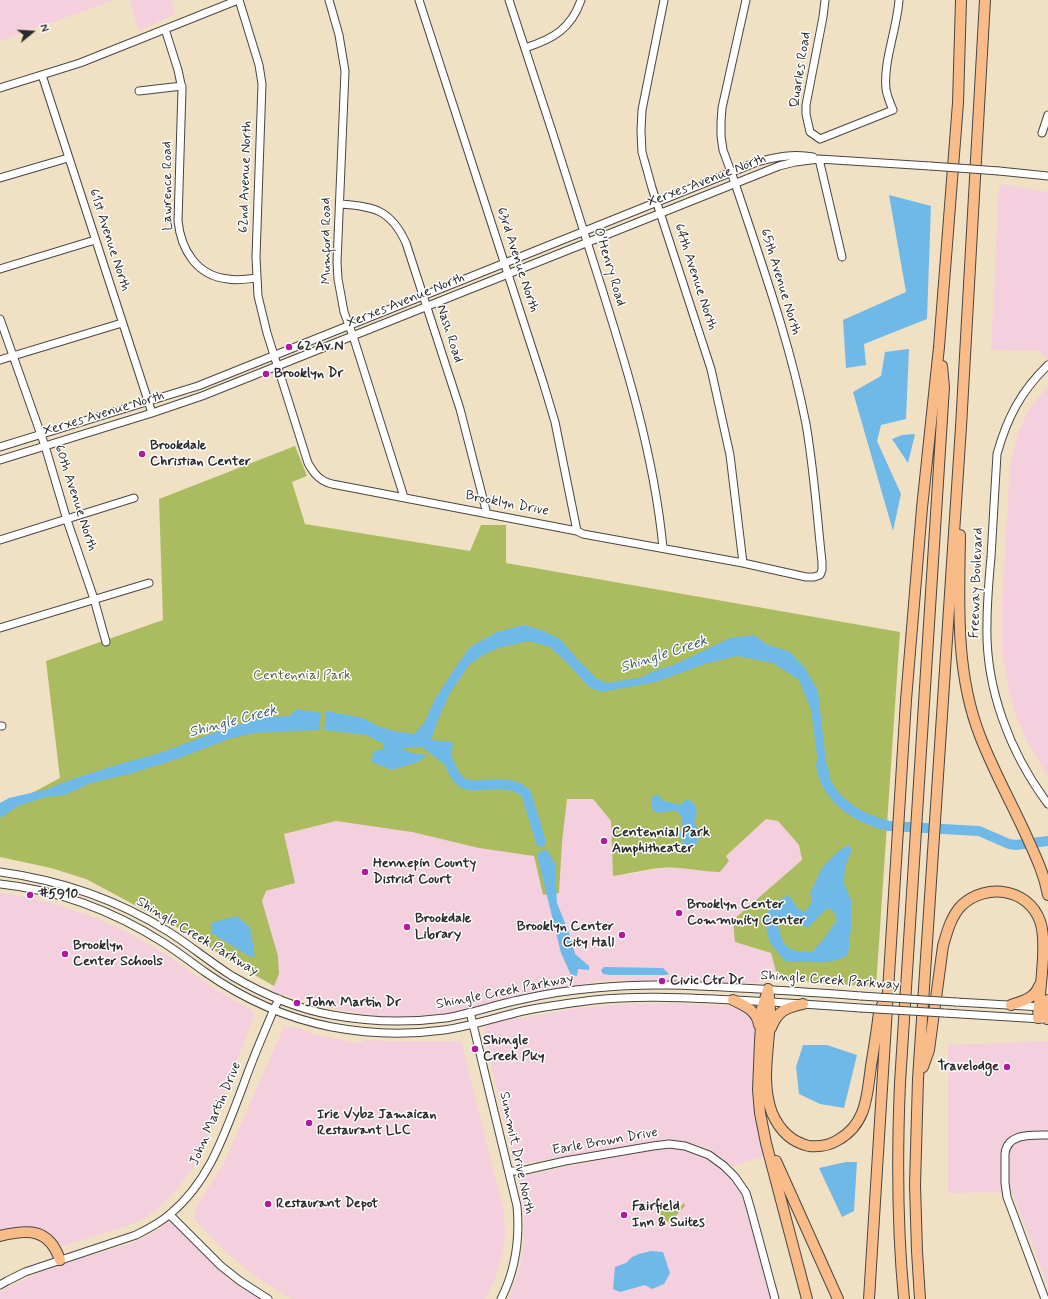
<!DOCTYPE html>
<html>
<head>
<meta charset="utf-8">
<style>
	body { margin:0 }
	#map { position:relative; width:1048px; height:1299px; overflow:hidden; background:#f1e1c4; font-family:Mynerve,sans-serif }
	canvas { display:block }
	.north { position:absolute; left:12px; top:12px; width:40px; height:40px; -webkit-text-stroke:3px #fff; paint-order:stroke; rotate:72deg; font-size:11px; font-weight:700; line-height:16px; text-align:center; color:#2b2b2b }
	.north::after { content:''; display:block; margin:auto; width:14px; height:18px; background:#2b2b2b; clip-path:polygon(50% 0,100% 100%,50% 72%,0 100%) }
</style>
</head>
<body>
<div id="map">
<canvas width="1048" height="1299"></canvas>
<div class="north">N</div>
</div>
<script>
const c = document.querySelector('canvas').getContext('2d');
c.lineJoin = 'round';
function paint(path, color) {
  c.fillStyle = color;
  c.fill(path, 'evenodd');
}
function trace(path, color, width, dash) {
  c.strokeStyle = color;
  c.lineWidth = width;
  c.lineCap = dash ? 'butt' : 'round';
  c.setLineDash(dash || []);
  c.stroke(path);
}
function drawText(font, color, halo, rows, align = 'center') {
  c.font = font + ' Mynerve,sans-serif';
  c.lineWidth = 3;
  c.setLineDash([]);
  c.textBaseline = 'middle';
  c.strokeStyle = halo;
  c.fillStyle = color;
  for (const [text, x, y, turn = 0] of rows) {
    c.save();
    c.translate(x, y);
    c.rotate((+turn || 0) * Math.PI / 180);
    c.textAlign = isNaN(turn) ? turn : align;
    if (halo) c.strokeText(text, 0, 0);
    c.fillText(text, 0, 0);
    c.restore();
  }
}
paint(new Path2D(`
	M0 0H114L0 41Z
	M129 0H171L175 14 139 31Z
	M999 184 1048 192V361L1039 351 991 350Z
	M1048 386V777L1027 741 1017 718 1009 692 1002 653V603L1010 465 1018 434 1029 409Z
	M567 799H593L611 821 613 875H625L662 868H687L712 872H720L727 858 726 856 766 819 778 821 799 845 802 860 733 920 735 942 771 953 778 979 756 983 629 981 623 979 601 981 500 1000 448 1015 417 1017H381L334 1009 270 991 279 974 262 901 266 891 295 883 284 834 336 821 412 832 479 848 534 856 543 895 562 842Z
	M0 893 16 895 58 905 99 919 125 931 169 956 210 986 233 1000 249 1008 255 1014 204 1146 197 1162 184 1180 168 1199 151 1214 141 1220 129 1225 59 1247 43 1230 32 1228 20 1227 0 1232Z
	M678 1003 743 1007 753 1015 757 1034 753 1081 755 1111 766 1156 732 1166 721 1157 704 1147 686 1142 660 1141 520 1164 515 1163 513 1160 484 1035 485 1028 489 1023 507 1018H522L572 1009 622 1004Z
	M284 1027H296L317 1035 358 1043 366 1040 389 1041H461L504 1212 505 1233 504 1248 494 1281 485 1299H291L252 1274 224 1250 194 1219 196 1207 224 1163Z
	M1048 1041V1285L1012 1192 948 1193V1045Z
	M668 1148 687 1150 703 1156 720 1167 734 1182 745 1201 771 1299H509L520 1267 523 1250 524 1214 518 1182 520 1176 649 1150Z
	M170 1220 218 1269 237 1285 260 1299H0V1293L2 1290 27 1278 54 1266 133 1243 158 1230Z`), '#f4cfdd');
paint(new Path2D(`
	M295 446 307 476 292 482 305 524 470 551 481 525H506V563L900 632 876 987 778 979 771 953 735 942 733 920 802 860 799 845 778 821 766 819 726 856 729 861 720 872C700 872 681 866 661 868 645 869 629 874 613 876L611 821 593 799H567L562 842 559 893 543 895 534 856 479 848 412 832 336 821 284 834 295 883 266 891 262 901 278 956 279 974 274 986 237 965 189 934 86 879 51 868 0 857V810L60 778 46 661 163 620 159 499Z
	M673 1203 681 1206 684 1203 685 1206 671 1221 665 1222 661 1218 658 1204Z`), '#abbc60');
paint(new Path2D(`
	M889 195 931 206 927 319 864 344 866 365 846 368 843 320 906 292Z
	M909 349 906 419 881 425 877 441 901 494 893 531 853 392 881 376 885 352Z
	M915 434 908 463 892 439 902 435Z
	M524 625 541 630 560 639 578 660 597 679 607 683 639 678 654 671 676 664 730 638 754 635 766 644 790 652 805 668 818 691 826 762 830 775 820 778 811 710 799 680 773 663 737 656 705 664 656 682 602 692 590 688 569 665 550 647 528 641 498 648 483 655 469 665 450 693 438 720 431 740 453 742 450 769 422 747 401 748 412 753 427 755 418 762 392 770 372 762 373 751 382 750 384 744 366 735 324 730 326 711 363 718 380 727 394 731 414 734 424 723 435 699 455 668 470 647 497 632Z
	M296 709 321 713 319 730 255 733 229 739 177 759 133 773 91 783 65 795 46 797 18 806 0 818V803L9 798 48 789 67 781 123 763 157 754 227 728 267 717 290 716Z
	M657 795H659L663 801C669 801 674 804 680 805L687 799C699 804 698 813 694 823L699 831 700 838C693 852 683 848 679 834 684 826 684 818 677 811 664 809 650 822 651 797Z
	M848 845 852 849 845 867 844 883 851 900V928L848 955C828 967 809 960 786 962L770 943 767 933 765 916 771 908 781 899 789 895 797 908 805 912 812 902 810 893 822 868 837 852ZM828 908 834 912 837 920 823 940 812 952C789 952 783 949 778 925L790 920 808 928 818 917Z
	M543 850H547L555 864 557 903 571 938 575 954 589 966V970L578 969 577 976 571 975 561 953 538 859V853Z
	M236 916 250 927 255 957 247 955 211 933V923Z
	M604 967 663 968 669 974 665 975H611L603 974 601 970Z
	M803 1045H827L857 1055 844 1108 820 1104 799 1094 796 1067Z
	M846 1162H857L854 1211 842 1217 819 1168Z
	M651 1251 663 1252 670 1273 664 1284 652 1289 645 1285 620 1292 613 1289 615 1267 626 1263 632 1257 639 1254Z`), '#6fb9e8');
trace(new Path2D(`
	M444 753C450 762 452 775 461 782 475 792 505 775 526 793L541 842
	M821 764C825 799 858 819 889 826L979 831 1009 844 1016 845 1048 841`), '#6fb9e8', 10);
const minor = new Path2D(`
	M239 0 259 65 262 84 256 257 258 296 267 333 308 463C314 474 320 481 332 484L577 531 583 534 743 563 806 577H814L820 575 822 570V562C817 516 814 470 806 424 790 342 761 262 735 183L723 150 721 136V122L722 108 746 0
	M329 0 339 35 345 71 337 262 338 279 344 312 353 336 404 497
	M419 0 543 382 555 422 577 531
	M509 0C539 90 568 180 596 270 625 361 654 453 663 548
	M664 0 642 110 641 131 642 152 652 188 711 369 730 455 743 563
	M825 0 823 17 806 105V114L810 132 820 139 893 110C890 103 887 96 886 89 883 62 897 29 899 0
	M165 29 178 70 182 89 178 221C181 250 197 276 228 279 238 281 247 279 256 278
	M525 48C553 39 571 29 581 0
	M42 75 152 413
	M0 88 80 63 238 0
	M139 91 182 86
	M1042 133 1048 115
	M819 159 842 257
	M999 171 1048 176
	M0 178 68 158
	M340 204C374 206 391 210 406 243L460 409 487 514
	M0 269 95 240
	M0 319 45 446 67 520 94 599 106 642
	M0 360 122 323
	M1048 365C1021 391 1007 418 997 454 995 489 993 523 991 557 989 579 987 602 987 624 985 688 1010 753 1048 804
	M0 447 198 386 757 162C775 157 794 153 813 157
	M0 460 152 413 202 396 779 166 795 162 819 159 930 166
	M0 540 134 498
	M0 628 149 583
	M0 726H2
	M0 872C59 880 118 900 169 932 191 946 210 962 232 976 263 994 297 1009 332 1015 370 1022 407 1023 445 1018 470 1014 494 1005 519 1000 544 994 570 990 595 988 643 983 691 985 739 988 780 990 821 993 861 996
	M0 884C58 890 115 912 164 943 178 952 191 962 205 972 242 998 286 1018 332 1027 369 1034 407 1035 444 1030 471 1026 497 1017 523 1011 547 1006 571 1003 594 1000 641 995 687 998 734 1000 776 1002 818 1005 860 1008
	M956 1002 1042 1007
	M470 1012 517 1206C520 1238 516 1269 501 1299
	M944 1013 1042 1019
	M509 1171H521L565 1161 653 1146 669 1144 685 1146 709 1155 724 1166 735 1177 746 1193 751 1210 775 1299
	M170 1215 221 1266 240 1281 268 1299
	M0 1285 7 1281 25 1272 136 1235C148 1229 160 1223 170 1214 210 1181 225 1132 243 1086 252 1060 263 1035 274 1009L279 999
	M1045 1299 1007 1197 1005 1183V1154C1007 1133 1032 1135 1048 1135`);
const highway = new Path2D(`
	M960 535C959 603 955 672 980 736 993 770 1011 802 1026 835 1035 855 1044 873 1048 895
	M768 989C776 1030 757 1073 772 1113 779 1129 791 1142 809 1146 819 1147 830 1145 838 1140 867 1124 867 1095 871 1066 874 1048 877 1030 879 1012L884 1001
	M768 990 762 1008 760 1041 758 1090 760 1113 766 1143 807 1299
	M733 1000C745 1006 757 1010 759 1025
	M1011 1005C1023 1001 1035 998 1039 986
	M1047 1019 1048 1000
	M771 1028C778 1010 786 1008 803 1004
	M923 1067 929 1050 943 946C947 932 951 916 962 905 986 883 1028 888 1040 921 1048 943 1039 993 1038 1018
	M776 1161 838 1299
	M0 1236C28 1229 49 1228 60 1260
	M869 1299 906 700 922 508 939 347 958 103 961 0
	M904 1299C897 1227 897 1155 900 1083L944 387 942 366
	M920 1299 917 1251 915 1185 918 1079 961 427 985 0`);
trace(minor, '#494642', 9);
trace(highway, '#494642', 12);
trace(minor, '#fff', 7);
trace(highway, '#f9bc89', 10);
const minorBridge = new Path2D(`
	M930 166 999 171
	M861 996 956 1002
	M860 1008 944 1013`);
trace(minorBridge, '#494642', 9, []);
trace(minorBridge, '#fff', 7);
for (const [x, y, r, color] of [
	[289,347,4,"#b5179e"],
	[266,374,4,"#b5179e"],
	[142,454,4,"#b5179e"],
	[604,841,4,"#b5179e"],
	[365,872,4,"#b5179e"],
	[30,895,4,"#b5179e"],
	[679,913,4,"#b5179e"],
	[407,927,4,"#b5179e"],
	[622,935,4,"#b5179e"],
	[65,954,4,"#b5179e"],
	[662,981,4,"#b5179e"],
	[297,1003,4,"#b5179e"],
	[475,1049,4,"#b5179e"],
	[1007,1067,4,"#b5179e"],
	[309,1123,4,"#b5179e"],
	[268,1204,4,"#b5179e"],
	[624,1215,4,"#b5179e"]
]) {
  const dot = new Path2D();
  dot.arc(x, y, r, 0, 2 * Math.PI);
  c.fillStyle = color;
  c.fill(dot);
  trace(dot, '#fff', 1.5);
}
drawText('14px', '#2b2b2b', '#fff', [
	["Quarles Road",801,70,-81],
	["62nd Avenue North",246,177,-88],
	["Xerxes Avenue North",707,181,-21],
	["Lawrence Road",168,186,-90],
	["61st Avenue North",109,240,72],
	["Mumford Road",327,241,-90],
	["63rd Avenue North",517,260,72],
	["O'Henry Road",609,267,73],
	["64th Avenue North",695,277,72],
	["65th Avenue North",780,282,73],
	["Xerxes Avenue North",406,301,-22],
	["Nash Road",449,334,72],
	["Xerxes Avenue North",104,414,-17],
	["60th Avenue North",75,498,72],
	["Brooklyn Drive",507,504,11],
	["Freeway Boulevard",977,583,-88],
	["Shingle Creek Parkway",197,937,31],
	["Shingle Creek Parkway",830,981,4],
	["Shingle Creek Parkway",505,992,-11],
	["John Martin Drive",216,1114,-67],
	["Earle Brown Drive",605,1142,-10],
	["Summit Drive North",516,1153,78]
]);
drawText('bold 14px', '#2b2b2b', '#fff', [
	["62 Av N",297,347],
	["Brooklyn Dr",274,374],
	["Brookdale",150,446],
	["Christian Center",150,462],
	["Centennial Park",612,833],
	["Amphitheater",612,849],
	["Hennepin County",373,864],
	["District Court",373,880],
	["#5910",38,895],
	["Brooklyn Center",687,905],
	["Community Center",687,921],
	["Brookdale",415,919],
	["Library",415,935],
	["Brooklyn Center",614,927,"right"],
	["City Hall",614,943,"right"],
	["Brooklyn",73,946],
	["Center Schools",73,962],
	["Civic Ctr Dr",670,981],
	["John Martin Dr",305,1003],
	["Shingle",483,1041],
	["Creek Pky",483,1057],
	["Travelodge",999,1067,"right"],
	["Irie Vybz Jamaican",317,1115],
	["Restaurant LLC",317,1131],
	["Restaurant Depot",276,1204],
	["Fairfield",632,1207],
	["Inn & Suites",632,1223]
], 'left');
drawText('14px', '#585e3e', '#fff', [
	["Centennial Park",302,676]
]);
drawText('italic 15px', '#435d6d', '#fff', [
	["Shingle Creek",664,655,-18],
	["Shingle Creek",233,722,-15]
]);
</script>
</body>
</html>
